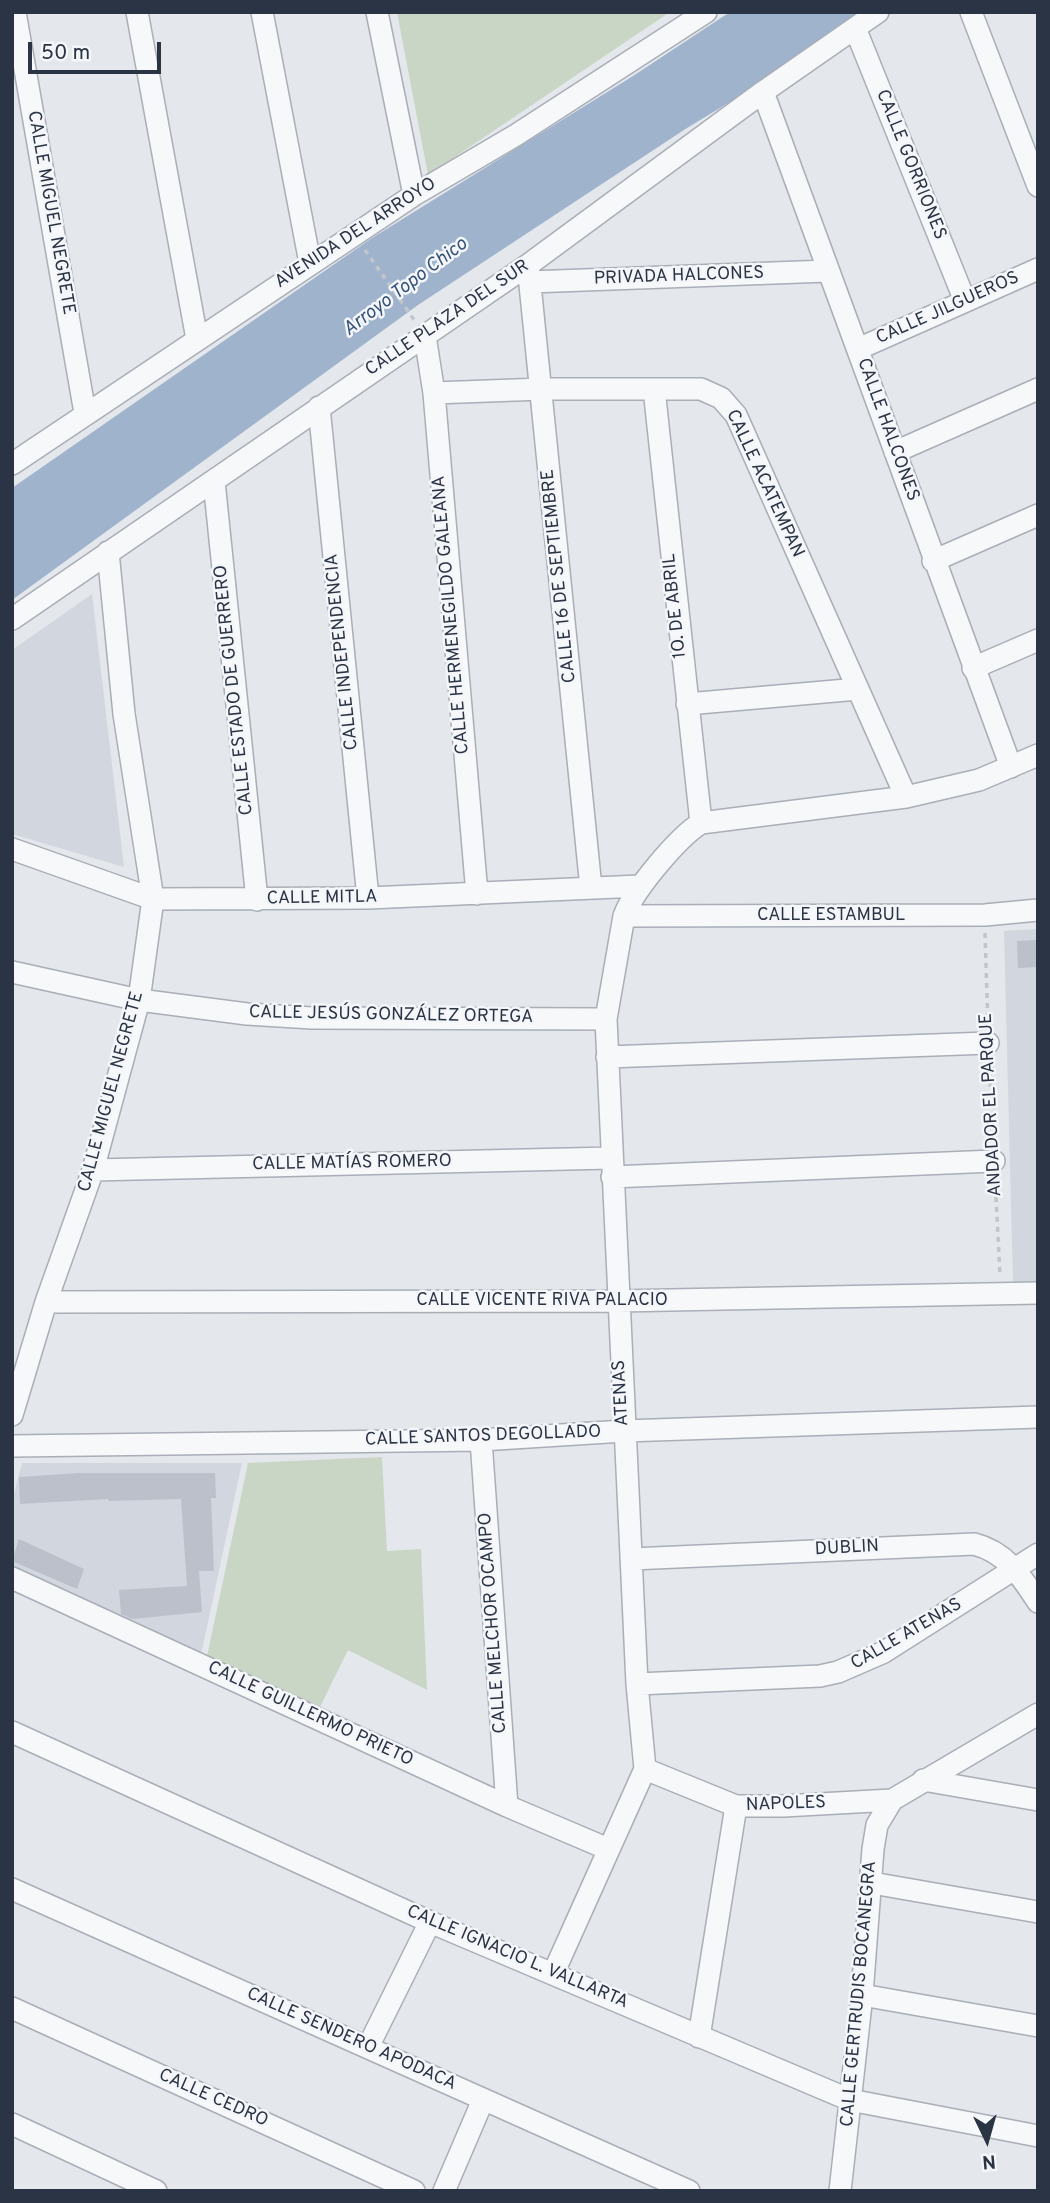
<!DOCTYPE html>
<html>
<head>
<meta charset="utf-8">
<style>
	body { margin:0 }
	#map { position:relative; width:1050px; height:2203px; overflow:hidden; background:#e4e7ec; font-family:Overpass,sans-serif }
	canvas { display:block }
	.frame { position:absolute; inset:0; border:14px solid #2b3445; pointer-events:none }
	.north { position:absolute; left:952px; top:2105px; width:70px; height:70px; -webkit-text-stroke:5px #f4f6f9; paint-order:stroke; rotate:175deg; font-size:19px; font-weight:700; line-height:28px; text-align:center; color:#2b3445 }
	.north::after { content:''; display:block; margin:auto; width:24px; height:32px; background:#2b3445; clip-path:polygon(50% 0,100% 100%,50% 72%,0 100%) }
	.scale { position:absolute; left:28px; top:42px; width:133px; height:32px; box-sizing:border-box; border:4px solid #2b3445; border-top:0; padding-left:9px; font-size:21px; line-height:24px; white-space:nowrap; color:#2b3445; -webkit-text-stroke:5px #f4f6f9; paint-order:stroke }
</style>
</head>
<body>
<div id="map">
<canvas width="1050" height="2203"></canvas>
<div class="frame"></div>
<div class="north">N</div>
<div class="scale">50 m</div>
</div>
<script>
const c = document.querySelector('canvas').getContext('2d');
c.lineJoin = 'round';
function paint(path, color) {
  c.fillStyle = color;
  c.fill(path, 'evenodd');
}
function trace(path, color, width, dash) {
  c.strokeStyle = color;
  c.lineWidth = width;
  c.lineCap = dash ? 'butt' : 'round';
  c.setLineDash(dash || []);
  c.stroke(path);
}
function drawText(font, color, halo, rows, align = 'center') {
  c.font = font + ' Overpass,sans-serif';
  c.lineWidth = 5;
  c.setLineDash([]);
  c.textBaseline = 'middle';
  c.strokeStyle = halo;
  c.fillStyle = color;
  for (const [text, x, y, turn = 0] of rows) {
    c.save();
    c.translate(x, y);
    c.rotate((+turn || 0) * Math.PI / 180);
    c.textAlign = isNaN(turn) ? turn : align;
    if (halo) c.strokeText(text, 0, 0);
    c.fillText(text, 0, 0);
    c.restore();
  }
}
paint(new Path2D(`
	M92 594 124 867 12 834V650Z
	M1038 929V1282L1013 1283 1004 931Z
	M22 1463H242L201 1655 12 1572V1502Z`), '#d2d6de');
paint(new Path2D(`
	M397 12H670L428 175Z
	M382 1457 387 1551 421 1549 427 1690 348 1650 319 1709 206 1661 248 1463Z`), '#c9d6c5');
paint(new Path2D(`
	M730 12H878L687 128 418 305 12 600V488L372 238 633 76Z`), '#9fb4cc');
paint(new Path2D(`
	M1038 940V967L1018 968 1017 941Z
	M80 1473H215L216 1498H211L214 1571H199L202 1612 132 1619 121 1614 119 1590 187 1586 181 1499 109 1501 108 1499 20 1504 19 1477Z
	M19 1539 84 1569 77 1589 12 1561Z`), '#bbc0ca');
const minor = new Path2D(`
	M15 12 85 413
	M137 12 197 339
	M262 12 310 263
	M377 12 414 195
	M971 12 1038 186
	M855 28 965 301
	M763 92 1011 767
	M528 265 591 888
	M530 282 827 271
	M425 336 434 393 477 894
	M858 349 1038 269
	M654 389 701 823
	M434 393 542 389H701L721 398 736 415 906 797
	M319 407 368 898
	M895 452 1038 389
	M12 464 414 195 516 135 706 12
	M214 481 257 900
	M933 561 1038 515
	M12 619 528 265 763 92 878 12
	M973 668 1038 640
	M687 704 858 689
	M12 849 153 899 368 898 640 886
	M624 916 985 915 1038 910
	M12 972 139 1000 247 1014 312 1018 606 1019
	M607 1057 988 1043
	M93 1170 611 1158
	M612 1177 994 1161
	M46 1302 618 1301 1038 1293
	M12 1415 46 1302 93 1170 139 1000 153 899 124 714 108 552
	M481 1440 507 1806
	M12 1446 481 1440 624 1431 1038 1417
	M631 1559 974 1544C1006 1552 1021 1576 1038 1602
	M12 1578 507 1806 608 1849
	M637 1684 820 1676 838 1672 884 1652 1038 1554
	M12 1732 430 1922 850 2100 1038 2136
	M645 1769 736 1806H783L892 1800
	M923 1780 1038 1800
	M872 1883 1038 1912
	M12 1889 689 2191
	M553 1974 645 1769 637 1684 606 1019 624 916C633 891 678 837 701 823L906 797 979 780 1038 755
	M862 1995 1038 2026
	M12 2008 414 2191
	M699 2037 736 1806
	M368 2047 430 1922
	M12 2124 156 2191
	M444 2191 483 2100
	M840 2191 862 1995 873 1849 877 1825 892 1800 1038 1714`);
trace(minor, '#a9aeb7', 24);
trace(new Path2D(`
	M365 250 415 321
	M985 933 988 1026
	M989 1062 993 1142
	M995 1177 1000 1275`), '#c2c5cb', 3.5, [5, 5]);
trace(minor, '#f7f8fa', 21);
drawText('18px', '#2b3445', '#f4f6f9', [
	["CALLE GORRIONES",910,165,68],
	["CALLE MIGUEL NEGRETE",50,213,80],
	["AVENIDA DEL ARROYO",356,234,-33],
	["PRIVADA HALCONES",679,277,-2],
	["CALLE JILGUEROS",948,309,-24],
	["CALLE PLAZA DEL SUR",448,319,-34],
	["CALLE HALCONES",887,430,70],
	["CALLE ACATEMPAN",764,484,65],
	["CALLE 16 DE SEPTIEMBRE",560,576,-96],
	["1O. DE ABRIL",676,606,-96],
	["CALLE HERMENEGILDO GALEANA",452,615,-95],
	["CALLE INDEPENDENCIA",343,652,-96],
	["CALLE ESTADO DE GUERRERO",235,690,-96],
	["CALLE MITLA",322,899,-1],
	["CALLE ESTAMBUL",831,916],
	["CALLE JESÚS GONZÁLEZ ORTEGA",391,1016,1],
	["CALLE MIGUEL NEGRETE",112,1092,-75],
	["ANDADOR EL PARQUE",992,1105,-93],
	["CALLE MATÍAS ROMERO",352,1164,-1],
	["CALLE VICENTE RIVA PALACIO",542,1301],
	["ATENAS",622,1393,-93],
	["CALLE SANTOS DEGOLLADO",483,1437,-2],
	["DUBLIN",847,1549,-3],
	["CALLE MELCHOR OCAMPO",494,1623,-94],
	["CALLE ATENAS",907,1635,-30],
	["CALLE GUILLERMO PRIETO",310,1715,25],
	["NAPOLES",786,1805,-2],
	["CALLE IGNACIO L. VALLARTA",517,1958,23],
	["CALLE GERTRUDIS BOCANEGRA",860,1994,-85],
	["CALLE SENDERO APODACA",351,2040,24],
	["CALLE CEDRO",213,2099,24]
]);
drawText('italic 19px', '#34527a', '#f4f6f9', [
	["Arroyo Topo Chico",406,288,-37]
]);
</script>
</body>
</html>
